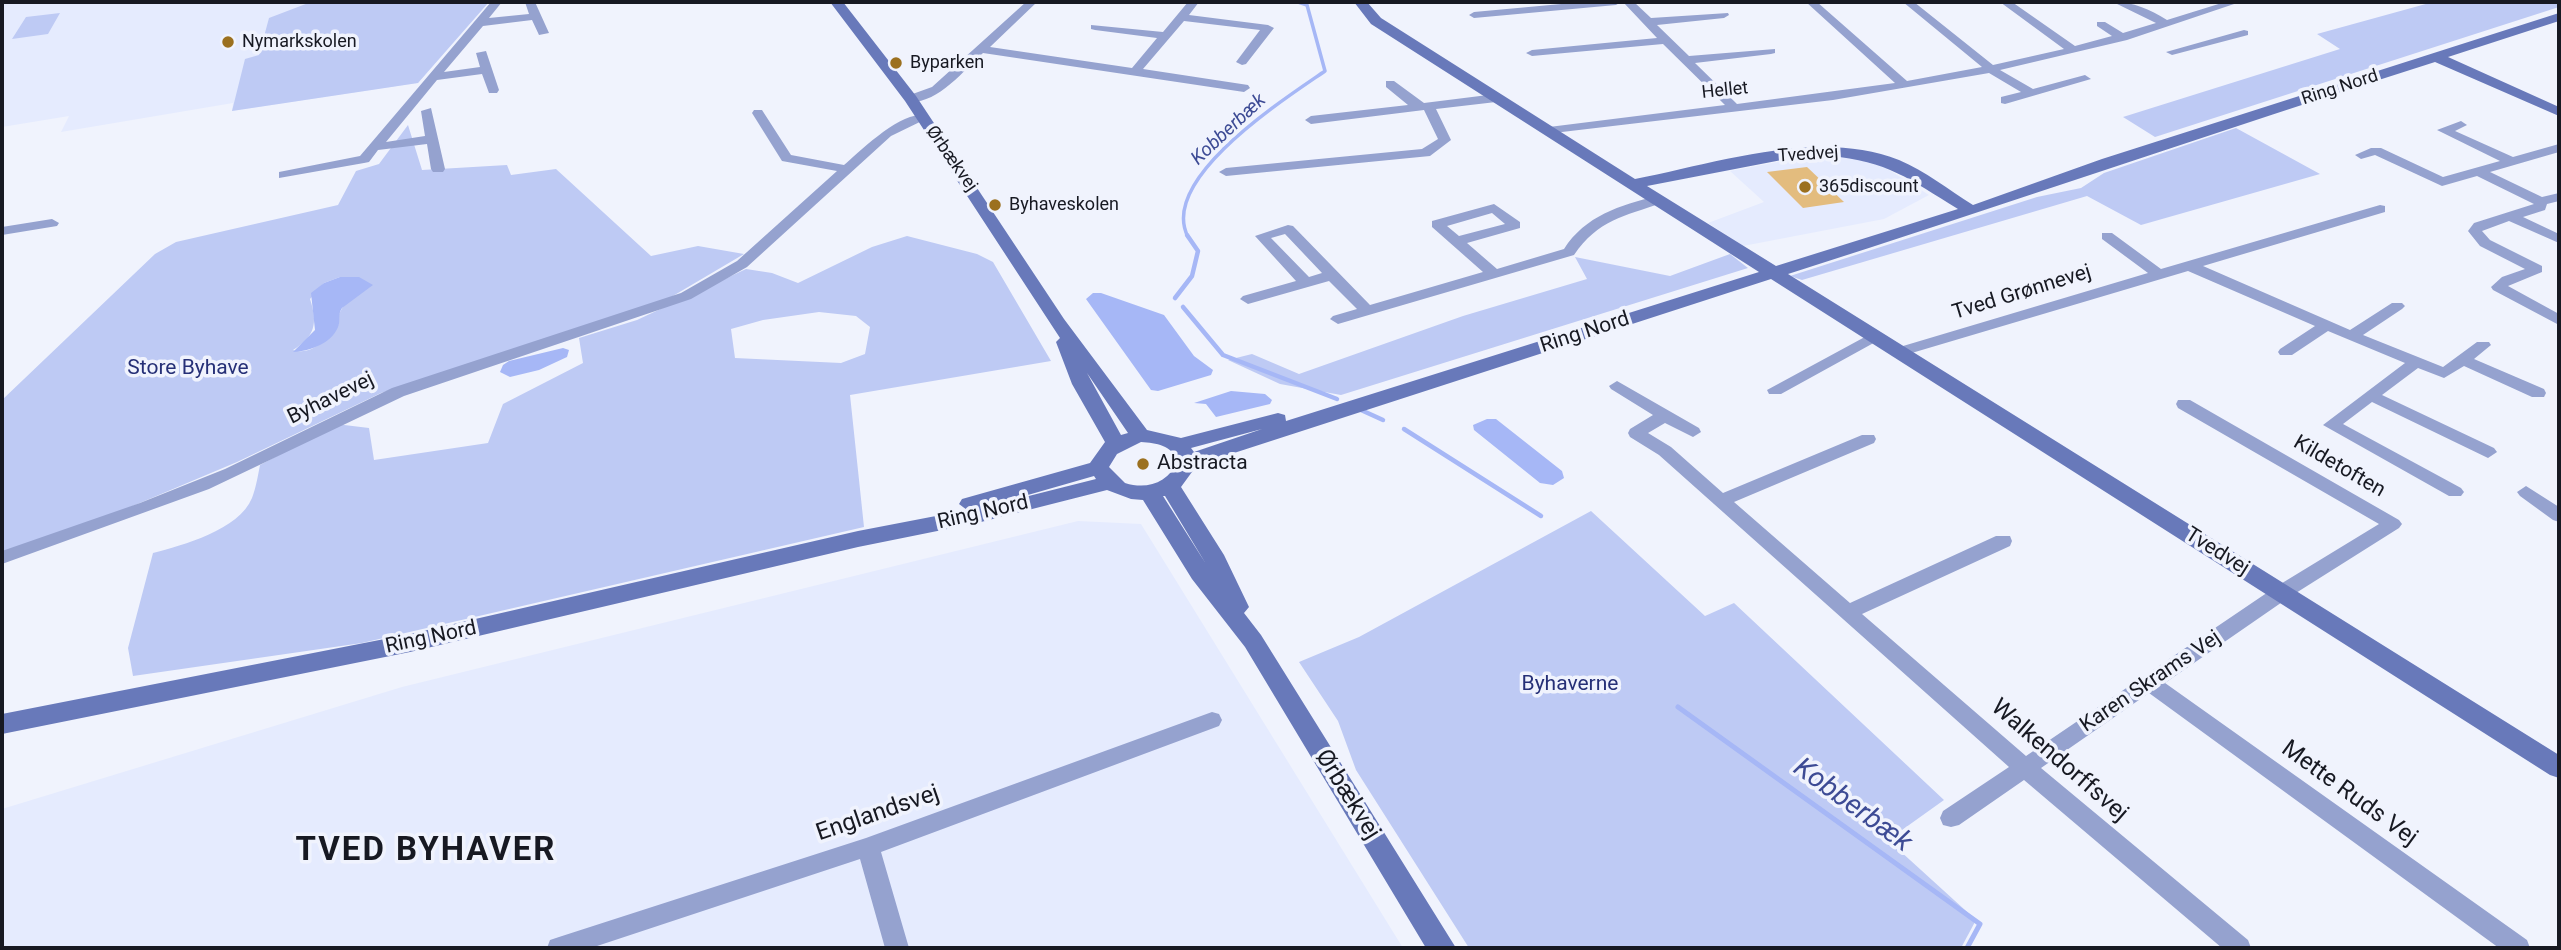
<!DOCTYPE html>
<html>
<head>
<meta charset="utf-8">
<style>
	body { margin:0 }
	#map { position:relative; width:2561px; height:950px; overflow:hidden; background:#f0f3fd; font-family:Roboto,sans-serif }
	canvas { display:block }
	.frame { position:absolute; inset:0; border:4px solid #171922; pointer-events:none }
</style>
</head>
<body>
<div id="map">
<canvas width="2561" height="950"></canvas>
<div class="frame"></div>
</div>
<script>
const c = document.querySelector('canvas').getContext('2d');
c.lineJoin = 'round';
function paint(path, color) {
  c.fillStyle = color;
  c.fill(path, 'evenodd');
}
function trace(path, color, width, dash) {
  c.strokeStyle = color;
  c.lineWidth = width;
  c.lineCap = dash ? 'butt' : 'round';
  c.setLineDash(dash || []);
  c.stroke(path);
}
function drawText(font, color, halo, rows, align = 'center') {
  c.font = font + ' Roboto,sans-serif';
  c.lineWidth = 7;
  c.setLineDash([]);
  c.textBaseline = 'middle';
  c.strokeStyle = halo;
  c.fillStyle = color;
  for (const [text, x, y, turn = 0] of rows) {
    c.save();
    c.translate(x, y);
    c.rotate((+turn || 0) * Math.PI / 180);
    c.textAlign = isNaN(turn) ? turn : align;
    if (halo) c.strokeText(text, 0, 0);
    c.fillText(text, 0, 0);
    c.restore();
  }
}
paint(new Path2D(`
	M2 2H489L418 83 232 111 233 103 61 132 69 116 2 127Z
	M1809 156 1848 157 1878 163 1929 195 1884 219 1743 246 1708 223 1764 202 1730 171Z
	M1078 521 1141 524 1403 948H2V809L402 687Z`), '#e5ebfe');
paint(new Path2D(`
	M311 2H489L418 83 232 111 245 59 259 55 269 18Z
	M2433 2H2559V7L2155 137 2123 117 2340 49 2317 34Z
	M60 13 48 34 12 39 26 17Z
	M408 125 422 170 507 165 511 175 556 169 651 256 698 246 744 254 661 303 381 393 237 462 83 527 2 554V400L155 254 176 242 338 205 356 171 379 164ZM340 277H359L339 314V324C327 338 313 356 293 350 315 336 318 324 310 299L324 283Z
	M2236 128 2320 174 2141 225 2087 196 1802 280 1790 276 2037 197 2081 188 2104 173Z
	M907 236 977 254 993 262 1051 361 850 395 864 527 362 643 133 676 128 648 153 553C183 545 239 530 252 498 256 488 258 475 260 465L336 424 369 428 374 460 488 443 503 404 583 363 579 338 637 320 746 269 772 273 798 283 872 247ZM819 312 856 316 870 327 865 354 841 363 735 358 731 329 763 320Z
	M1730 254 1748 268 1341 395 1280 384 1228 360 1252 354 1299 374 1463 316 1587 279 1575 257 1670 276Z
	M1591 511 1705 616 1734 603 1944 800 1888 840 1976 920 1961 948H1469L1356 770 1338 721 1299 662 1359 637Z`), '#becaf4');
paint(new Path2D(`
	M340 277H359L373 285 342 308C338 314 340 318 339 324 334 343 310 351 293 352L315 330 311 293 324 283Z
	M1093 293H1101L1164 315 1194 356 1213 370 1211 375 1158 391 1151 390 1086 299Z
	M563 348 569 350 567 357 539 370 510 377 500 372 503 365 509 361Z
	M1231 391 1265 394 1272 400 1270 404 1216 417 1206 404 1194 403Z
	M1487 419H1496L1562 471 1564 478 1553 485 1540 483 1474 430 1473 425Z`), '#a6b7f6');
trace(new Path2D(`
	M1188 237C1158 179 1286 98 1325 71L1307 5 1298 2`), '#a6b7f6', 3.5);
trace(new Path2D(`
	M1175 298 1192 276 1198 251 1187 235
	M1183 307 1223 355 1337 399
	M1361 410 1383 420
	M1404 429 1541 516`), '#a6b7f6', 4.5);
trace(new Path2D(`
	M1678 707 1980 924 1967 948`), '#a6b7f6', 5);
paint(new Path2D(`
	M1807 167 1844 202 1803 208 1767 172Z`), '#e3bc7e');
paint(new Path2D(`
	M491 2H502L489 18 529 14 525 2H535L549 33 539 35 532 20 483 26 444 72 480 67 476 53 486 51 499 90 497 93H489L482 74 437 80 386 142 425 136 421 111 431 108 445 169 443 172H433L431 169 427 144 378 150 369 162 364 163 279 178V172L360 156Z
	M1026 2H1037L990 47 1132 68 1157 38 1095 30 1091 29V25L1163 32 1188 2H1199L1189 15 1268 25 1274 28 1246 64 1242 65 1236 62 1260 30 1184 21 1143 69 1248 85 1250 88 1244 92 983 53C963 71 937 105 907 102V96L932 87Z
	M1583 2H1621L1616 5 1474 18 1469 15 1474 12Z
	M1623 2H1634L1651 18 1728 13 1729 15 1724 18 1657 25 1689 56 1775 49V53L1771 54 1695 63 1737 104 1895 83 1806 2H1817L1907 81 1982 67 1903 2H1914L1993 65 2064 49 2000 2H2012L2075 46 2112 36 2097 26V22H2105L2123 33 2156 23 2113 2C2134 2 2149 9 2167 20L2225 2H2240L2127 40 2000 70 2033 89 2085 75 2091 79 2005 104 2001 103V97L2021 92 1989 73 1833 100 1545 134V128L1549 127 1725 105 1663 44 1532 56 1526 53 1532 50 1657 38Z
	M2244 30 2248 31V35L2172 55 2166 52Z
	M1386 81H1394L1424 103 1496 94 1502 98 1496 102 1436 109 1451 140 1430 156 1226 176 1219 172 1226 168 1422 149 1438 139 1424 110 1311 124 1305 120 1311 116 1408 105 1386 87Z
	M754 110H762L791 155 844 165C859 152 909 103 928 118L891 136 747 267 691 299 404 396 209 489 2 564V551L140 503 225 469 392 388 681 293 737 261 837 171 782 161 752 113Z
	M2461 121 2467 125 2455 131 2513 157 2559 144V152L2490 172 2542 197 2559 193V201L2547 204 2545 210 2523 217 2559 234V243L2509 221 2482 231 2490 240 2542 266V272L2508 286 2559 314V325L2493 290 2491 287 2502 277 2525 269 2480 246 2468 231 2474 223 2534 204 2477 176 2442 186 2375 155 2361 159 2355 155 2371 148H2381L2443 177 2500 161 2437 130Z
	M1657 196 1662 197V203C1624 216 1598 220 1574 255L1338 324 1330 319 1333 316 1357 309 1329 281 1248 304 1240 299 1243 296 1296 281 1255 236 1288 225 1293 226 1370 305 1483 272 1432 227V221L1494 204 1520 222V228L1467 243 1497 269 1564 249C1585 216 1620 205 1657 196ZM1492 213 1505 224 1459 236 1447 226ZM1285 234 1322 273 1309 277 1271 238Z
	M2380 205 2385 206V212L2203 266 2350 330 2392 303H2402L2405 306 2402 309 2363 335 2443 367 2477 342H2489L2491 345 2474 359 2544 389 2546 393 2544 397H2532L2464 366 2444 378 2418 368 2382 395 2494 448 2497 452 2488 458 2372 402 2343 424 2461 488 2464 492 2461 496H2449L2323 425 2405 363 2328 331 2292 355H2280L2278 352 2280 349 2315 326 2188 271 1905 355 1899 357 1891 352 1893 349 2148 273 2102 239V233H2112L2161 269Z
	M52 219 59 223 57 226 2 235V227Z
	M1874 332 1882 337 1879 340 1781 394H1769L1767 390Z
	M1617 381 1699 428 1701 432 1693 437 1665 423 1648 433 1671 447 1723 493 1862 435H1874L1876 439 1874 443 1734 502 1850 603 1996 536H2010L2012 541 2010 546 1862 614 2026 756 2274 588 2379 524 2178 408 2176 404 2178 400H2190L2399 520 2402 524 2399 528 2288 598 2165 683 2527 940 2530 948H2499L2149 693 2041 768 2248 940 2251 948H2222L2024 780 1959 825 1951 827 1943 825 1940 818 1943 811 2009 767 1659 455 1630 437 1628 433 1630 429 1653 415 1611 389 1609 386Z
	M2526 486 2559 507V522L2553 520 2520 496 2517 492Z
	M1212 712 1219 714 1222 720 1219 726 881 852 909 948H885L860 859 591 948H547L550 940 559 937 866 838Z`), '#95a2cf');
paint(new Path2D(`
	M830 2H843L916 96 1064 319 1147 430 1181 438 1278 413 1285 415 1286 421 1759 272 1371 24 1354 2H1367L1381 18 1635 179C1717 163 1819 128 1899 160 1925 171 1949 190 1973 205L2102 159 2559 13V21L2448 57 2559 107V116L2435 62C2218 131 2004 205 1788 274L2559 755V778L2550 775 1771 279 1197 465 1181 487 1224 555 1249 607 1244 613 1261 635 1456 948H1426L1245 647 1192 579 1143 500 1131 499 1107 490 977 523 858 547 410 652 2 734V714L410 634 858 531 967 510 959 504 962 499 1090 463 1105 442 1072 384 1056 342 1060 338 905 101ZM1829 156C1888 161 1909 179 1958 209L1776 266 1647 186 1792 158ZM1087 373 1128 433 1121 435ZM1262 429 1194 452 1191 448ZM1141 442C1157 443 1171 445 1178 461 1168 483 1147 490 1125 483L1109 467 1117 454ZM1094 476 1096 479 993 505ZM1163 496H1165L1206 564Z`), '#6879ba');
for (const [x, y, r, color] of [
	[228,42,7,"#9b701f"],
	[896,63,7,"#9b701f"],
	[1805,187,7,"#9b701f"],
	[995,205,7,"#9b701f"],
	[1143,464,7,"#9b701f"]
]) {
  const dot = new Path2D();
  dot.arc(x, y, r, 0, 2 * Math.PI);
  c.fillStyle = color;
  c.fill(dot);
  trace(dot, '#f0f3fd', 2.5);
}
drawText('18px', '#171922', '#f0f3fd', [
	["Nymarkskolen",242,42],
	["Byparken",910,63],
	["365discount",1819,187],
	["Byhaveskolen",1009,205]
], 'left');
drawText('18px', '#171922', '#f0f3fd', [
	["Ring Nord",2340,88,-18],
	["Hellet",1725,91,-6],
	["Tvedvej",1808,155,-4],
	["Ørbækvej",951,159,55]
]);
drawText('italic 19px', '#3d4b95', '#f0f3fd', [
	["Kobberbæk",1229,130,-43]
]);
drawText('21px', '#171922', '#f0f3fd', [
	["Tved Grønnevej",2022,293,-17],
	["Ring Nord",1585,333,-18],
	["Byhavevej",331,399,-26],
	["Kildetoften",2339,467,30],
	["Ring Nord",983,513,-13],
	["Tvedvej",2217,552,32],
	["Ring Nord",431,638,-12],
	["Karen Skrams Vej",2151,682,-34]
]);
drawText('21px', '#263077', '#f0f3fd', [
	["Store Byhave",188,369],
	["Byhaverne",1570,685]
]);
drawText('21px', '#171922', '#f0f3fd', [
	["Abstracta",1157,464]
], 'left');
drawText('24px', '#171922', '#f0f3fd', [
	["Walkendorffsvej",2059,761,41],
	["Mette Ruds Vej",2349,794,36],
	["Ørbækvej",1347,795,58],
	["Englandsvej",878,814,-19]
]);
drawText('italic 28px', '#3d4b95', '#f0f3fd', [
	["Kobberbæk",1852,806,36]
]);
c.letterSpacing = '2px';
drawText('bold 33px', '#171922', '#f0f3fd', [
	["TVED BYHAVER",426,852]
]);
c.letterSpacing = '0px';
</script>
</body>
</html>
